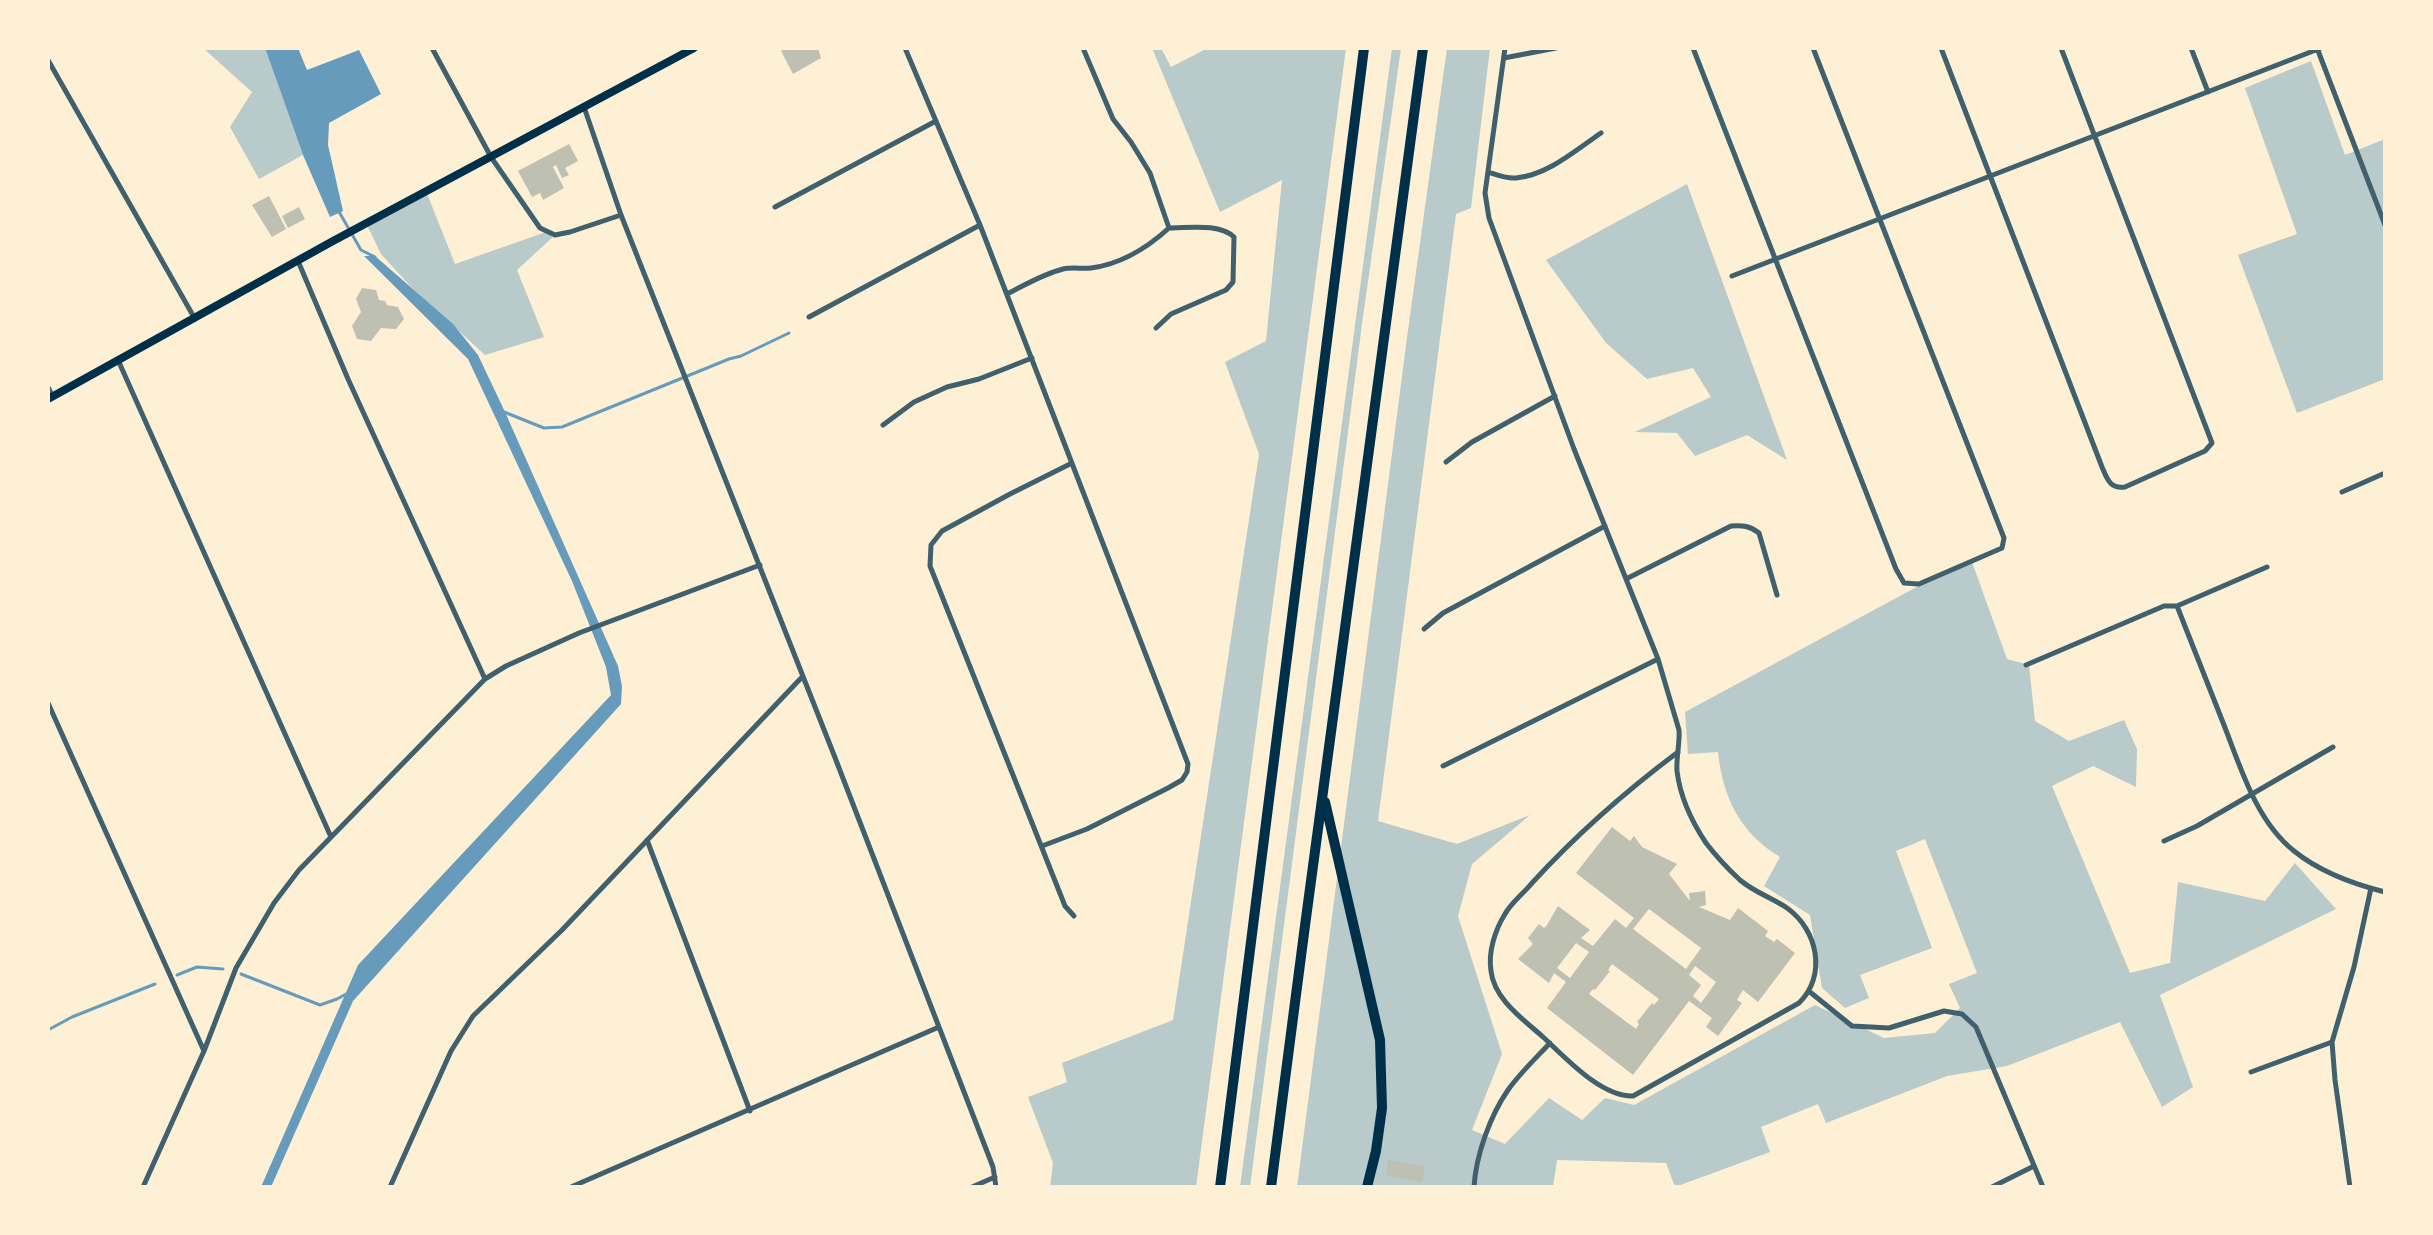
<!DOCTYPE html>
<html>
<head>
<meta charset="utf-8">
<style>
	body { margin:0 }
	#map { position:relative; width:2433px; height:1235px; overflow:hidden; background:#fdf0d5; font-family:"Source Sans 3",sans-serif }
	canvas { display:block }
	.frame { position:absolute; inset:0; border:50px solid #fdf0d5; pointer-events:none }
</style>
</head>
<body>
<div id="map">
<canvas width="2433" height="1235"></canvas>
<div class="frame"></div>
</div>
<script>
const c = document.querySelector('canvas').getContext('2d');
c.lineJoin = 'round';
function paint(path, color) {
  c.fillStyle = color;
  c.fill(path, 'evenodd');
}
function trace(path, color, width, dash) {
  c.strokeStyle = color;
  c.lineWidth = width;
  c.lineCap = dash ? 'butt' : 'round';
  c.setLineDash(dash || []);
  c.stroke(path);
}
paint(new Path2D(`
	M203 48H265L303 155 259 179 230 127 252 92Z
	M1152 48H1161L1171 67 1208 48H1346L1196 1187H1050L1053 1163 1028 1097 1067 1082 1062 1063 1173 1020 1259 454 1225 362 1266 341 1282 180 1220 212Z
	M1392 48H1401L1362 324 1250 1187H1240Z
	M1447 48H1490L1471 208 1456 214 1378 821 1457 844 1530 815 1472 864 1458 916 1502 1054 1472 1130 1505 1144 1549 1098 1582 1120 1605 1098 1634 1105 1815 1005 1884 1038 1935 1033 1960 1008 1949 984 1977 973 1925 839 1896 851 1932 948 1860 975 1869 998 1845 1008 1822 988 1810 915 1764 886 1780 857C1740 833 1723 798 1718 752L1688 754 1685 712 1948 570 1972 562 2007 659 2029 665 2035 721 2069 741 2124 720 2137 749 2136 787 2093 766 2052 786 2130 973 2170 963 2178 882 2265 901 2295 863 2336 909 2160 995 2193 1087 2162 1107 2120 1022 2007 1066 1947 1076 1826 1123 1818 1104 1761 1127 1770 1152 1675 1187 1666 1163 1557 1160 1553 1187H1297L1408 330Z
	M2311 61 2345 155 2385 139V379L2297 413 2238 255 2297 234 2245 88Z
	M1687 184 1787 460 1747 435 1695 456 1677 433 1635 432 1711 397 1693 368 1647 379 1606 343 1546 260Z
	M426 191 455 264 546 232 555 235 517 270 544 337 485 355 413 289 381 254 366 223Z`), '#b9caca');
paint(new Path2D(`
	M265 48H298L307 70 359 50 381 94 329 123 328 145 343 211 330 217 303 155Z
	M364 256H375L453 324 478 355 505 412 618 666 622 686 621 704 353 1001 271 1187H261L358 965 611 695 606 667 572 581 468 359Z`), '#669bbc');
trace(new Path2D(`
	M338 210 361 250 375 257
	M504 412 544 428 562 427 729 359 741 356 789 333
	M241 974 320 1005 337 999 348 993
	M177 975 197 967 223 969
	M48 1030 72 1017 155 984`), '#669bbc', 3);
paint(new Path2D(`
	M787 48H818L821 58 793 74 781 51Z
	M569 144 578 161 565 168 569 175 562 178 556 165 553 167 564 188 543 200 540 193 532 197 518 171Z
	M269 196 286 229 272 237 252 205Z
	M299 207 305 219 288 228 282 216Z
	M362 288 376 290 379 300 385 301 387 305 398 307 404 319 396 329 381 328 371 341 357 339 352 326 361 312 356 299Z
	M1612 827 1630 841 1634 836 1642 847 1677 864 1669 874 1690 901 1689 893 1705 891 1706 905 1699 907 1730 920 1738 908 1768 931 1765 936 1774 942 1777 939 1795 953 1758 1002 1743 990 1737 1000 1742 1003 1718 1036 1706 1027 1712 1018 1689 1001 1633 1075 1547 1008 1566 982 1554 973 1549 983 1518 959 1533 944 1528 938 1539 924 1544 928 1547 925 1558 906 1590 930 1581 938 1593 946 1615 919 1626 928 1634 918 1576 873ZM1649 909 1701 948 1686 969 1633 929ZM1576 943 1589 952 1570 978 1557 968ZM1612 964 1659 999 1654 1005 1652 1003 1637 1022 1639 1024 1636 1029 1589 994 1593 989 1595 990 1610 971 1608 970ZM1695 966 1716 982 1701 1003 1693 996 1701 985 1689 975Z
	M1388 1160 1425 1166 1422 1182 1386 1176Z`), '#bec0b2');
trace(new Path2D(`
	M432 48 491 157 540 228 555 235 570 232 621 215
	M905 48 980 225 1188 764 1187 772 1182 780 1168 788 1087 829 1042 846
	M1083 48 1113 119 1131 142 1150 173 1169 228
	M1505 48 1485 193 1489 218 1574 449 1658 659 1679 730C1680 743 1676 757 1677 771 1680 796 1692 822 1706 843 1716 856 1728 869 1740 880 1754 892 1772 898 1787 908 1818 930 1827 976 1799 1003L1633 1096C1601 1097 1566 1058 1543 1037 1523 1019 1494 999 1491 971 1488 952 1495 930 1505 914 1511 903 1524 893 1532 883 1576 835 1626 791 1678 752
	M1693 48 1896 569 1904 583 1919 584 2002 548 2004 538 1813 48
	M1941 48 2102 467C2107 479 2110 489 2125 487L2205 451 2212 443 2061 48
	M2191 48 2208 92
	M2317 48 2385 225
	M1504 58 1556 48
	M48 60 195 319
	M584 107 621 215 834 755 993 1167 996 1187
	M1488 172C1497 175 1507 179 1516 178 1548 175 1576 150 1601 133
	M775 207 936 121
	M298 261 348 379 485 679
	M1732 276 2321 48
	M1007 294C1025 285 1043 274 1063 269 1072 267 1082 269 1091 268 1122 264 1147 248 1169 228
	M809 317 980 225
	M1156 328 1171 314 1226 290 1233 282 1234 237C1219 223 1189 228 1169 228
	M118 360 331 837
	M48 387 53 397
	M883 425 914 402 947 387 979 379 1032 358
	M1446 462 1472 442 1555 396
	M1072 463 1010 494 942 531 931 545 930 566 1065 906 1074 916
	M2342 492 2385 473
	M1626 579 1731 526C1743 525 1750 526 1759 533L1777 595
	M2177 606C2192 644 2207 682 2222 720 2240 765 2255 820 2294 851 2320 872 2353 884 2385 892
	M1424 629 1443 613 1605 526
	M2026 665 2164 606H2177L2267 567
	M48 703 204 1051
	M1443 766 1658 659
	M647 840 750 1111
	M2164 841 2197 826 2333 747
	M1810 992 1852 1026 1889 1028 1944 1011 1962 1014 1976 1027 2043 1187
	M2332 1042 2335 1080 2350 1187
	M2251 1072 2332 1042 2354 967 2371 888
	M143 1187 204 1051 236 968 274 903 299 870 485 679 506 666 579 633 760 565
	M390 1187 451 1051 473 1016 562 930 803 676
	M571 1187 939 1027
	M972 1187 995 1177
	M1474 1187C1476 1155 1490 1116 1508 1090 1520 1073 1536 1058 1550 1043
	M1992 1187 2034 1166`), '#3f606c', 5);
trace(new Path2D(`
	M48 399 333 241 694 48`), '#003049', 8);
trace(new Path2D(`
	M1325 802 1380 1040 1382 1108 1376 1151 1367 1187
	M1220 1187 1364 48
	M1271 1187C1320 807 1371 427 1423 48`), '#003049', 10);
</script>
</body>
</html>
